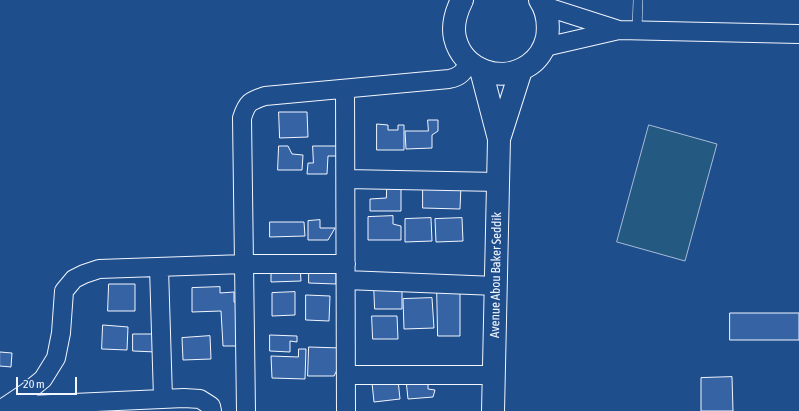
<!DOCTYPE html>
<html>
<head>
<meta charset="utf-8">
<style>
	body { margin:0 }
	#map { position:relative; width:799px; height:411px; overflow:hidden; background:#1f4e8c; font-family:"Asap Condensed",sans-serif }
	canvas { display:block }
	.scale { position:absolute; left:16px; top:377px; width:61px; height:18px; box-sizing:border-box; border:2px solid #f2f6ff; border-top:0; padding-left:5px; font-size:12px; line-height:14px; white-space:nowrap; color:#f2f6ff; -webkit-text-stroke:3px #1f4e8c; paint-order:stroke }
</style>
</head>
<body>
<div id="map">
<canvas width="799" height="411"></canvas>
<div class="scale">20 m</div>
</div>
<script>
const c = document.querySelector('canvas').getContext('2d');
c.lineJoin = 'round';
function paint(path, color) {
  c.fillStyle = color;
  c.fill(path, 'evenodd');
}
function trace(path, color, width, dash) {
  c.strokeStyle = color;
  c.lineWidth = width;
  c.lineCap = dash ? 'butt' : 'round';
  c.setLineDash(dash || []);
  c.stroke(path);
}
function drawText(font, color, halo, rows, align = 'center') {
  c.font = font + ' "Asap Condensed",sans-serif';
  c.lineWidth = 3;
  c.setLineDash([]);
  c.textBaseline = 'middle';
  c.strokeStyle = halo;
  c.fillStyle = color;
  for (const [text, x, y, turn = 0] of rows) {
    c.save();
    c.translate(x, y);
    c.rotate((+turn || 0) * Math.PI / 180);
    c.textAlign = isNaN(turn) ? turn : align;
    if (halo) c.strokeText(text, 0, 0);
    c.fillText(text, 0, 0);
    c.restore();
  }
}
const green = new Path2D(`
	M649 125 717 144 685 261 617 242Z`);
paint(green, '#245a82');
trace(green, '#a8bbd7', 1);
const building = new Path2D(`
	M279 112H307L308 137 280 138Z
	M428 120H438V131L432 135V148L406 149 405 131H428Z
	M377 124 388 125V130H398V125H404V150H377Z
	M279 146H288L292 154 303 155 302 170H278Z
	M313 146H337V156H328L327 174H307L308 163H313Z
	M423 184 461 185 460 209 423 208Z
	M387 188H401V211H370V199L386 198Z
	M393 216V224L401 226V240H368V217Z
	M431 218 432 241 405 242V219Z
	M462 218 463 241 436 242 435 219Z
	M320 220V228H335L328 240H308V221Z
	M270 222H304L305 236 270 237Z
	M300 265 301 281 271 282V266Z
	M309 268H336V284L309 283Z
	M109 284H135V311H108Z
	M374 285H402V309H375Z
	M220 287V293L234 292V302L245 307 246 346H223L221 311 192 312V288Z
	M437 287H460V336H438Z
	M295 292V315L272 316V293Z
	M306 295 330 296 329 321 306 320Z
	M432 298 434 328 404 329 403 299Z
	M730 313H799V340H730Z
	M372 316H397L398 339H373Z
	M103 325 128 327 127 350 102 349Z
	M133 334H157L156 352 133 351Z
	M270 335 297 336V342L290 341V352L270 351Z
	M210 336 211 359 183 360 182 338Z
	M309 347 341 348V362L334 376H308Z
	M299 349H306L305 379 272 378 271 356 298 357Z
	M0 352 12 353 11 367 0 366Z
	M732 377 733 411H701V378Z
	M428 378V389L435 390 433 397 408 399 406 380Z
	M398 380 400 399 374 402 372 383Z`);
paint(building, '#3563a3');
trace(building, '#f2f6ff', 1);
const service = new Path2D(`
	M637 30 638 0`);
const minor = new Path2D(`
	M544 6 619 30
	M545 47 619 30 799 34
	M345 89 346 411
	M346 179 498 182
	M159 268 163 398
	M346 280 496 286
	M346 375H494
	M7 406 184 398 200 399 211 406 212 411
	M3 411 6 406 27 392 43 379 56 358 61 333 64 291 74 279 84 274 99 269 244 264 242 118C247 102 250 101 265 96L449 79C460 77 464 72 469 62
	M246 411 244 264H346`);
const secondary = new Path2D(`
	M462 0C456 12 452 25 455 38 463 71 502 84 529 65 538 59 544 50 547 38 549 25 548 12 540 0
	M481 70 499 139 493 411
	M499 139 521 70`);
trace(service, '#f2f6ff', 10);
trace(minor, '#f2f6ff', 20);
trace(secondary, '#f2f6ff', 24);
trace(service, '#1f4e8c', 9);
trace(minor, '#1f4e8c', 18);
trace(secondary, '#1f4e8c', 22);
drawText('13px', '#f2f6ff', '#1f4e8c', [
	["Avenue Abou Baker Seddik",496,275,-89]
]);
</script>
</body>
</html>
